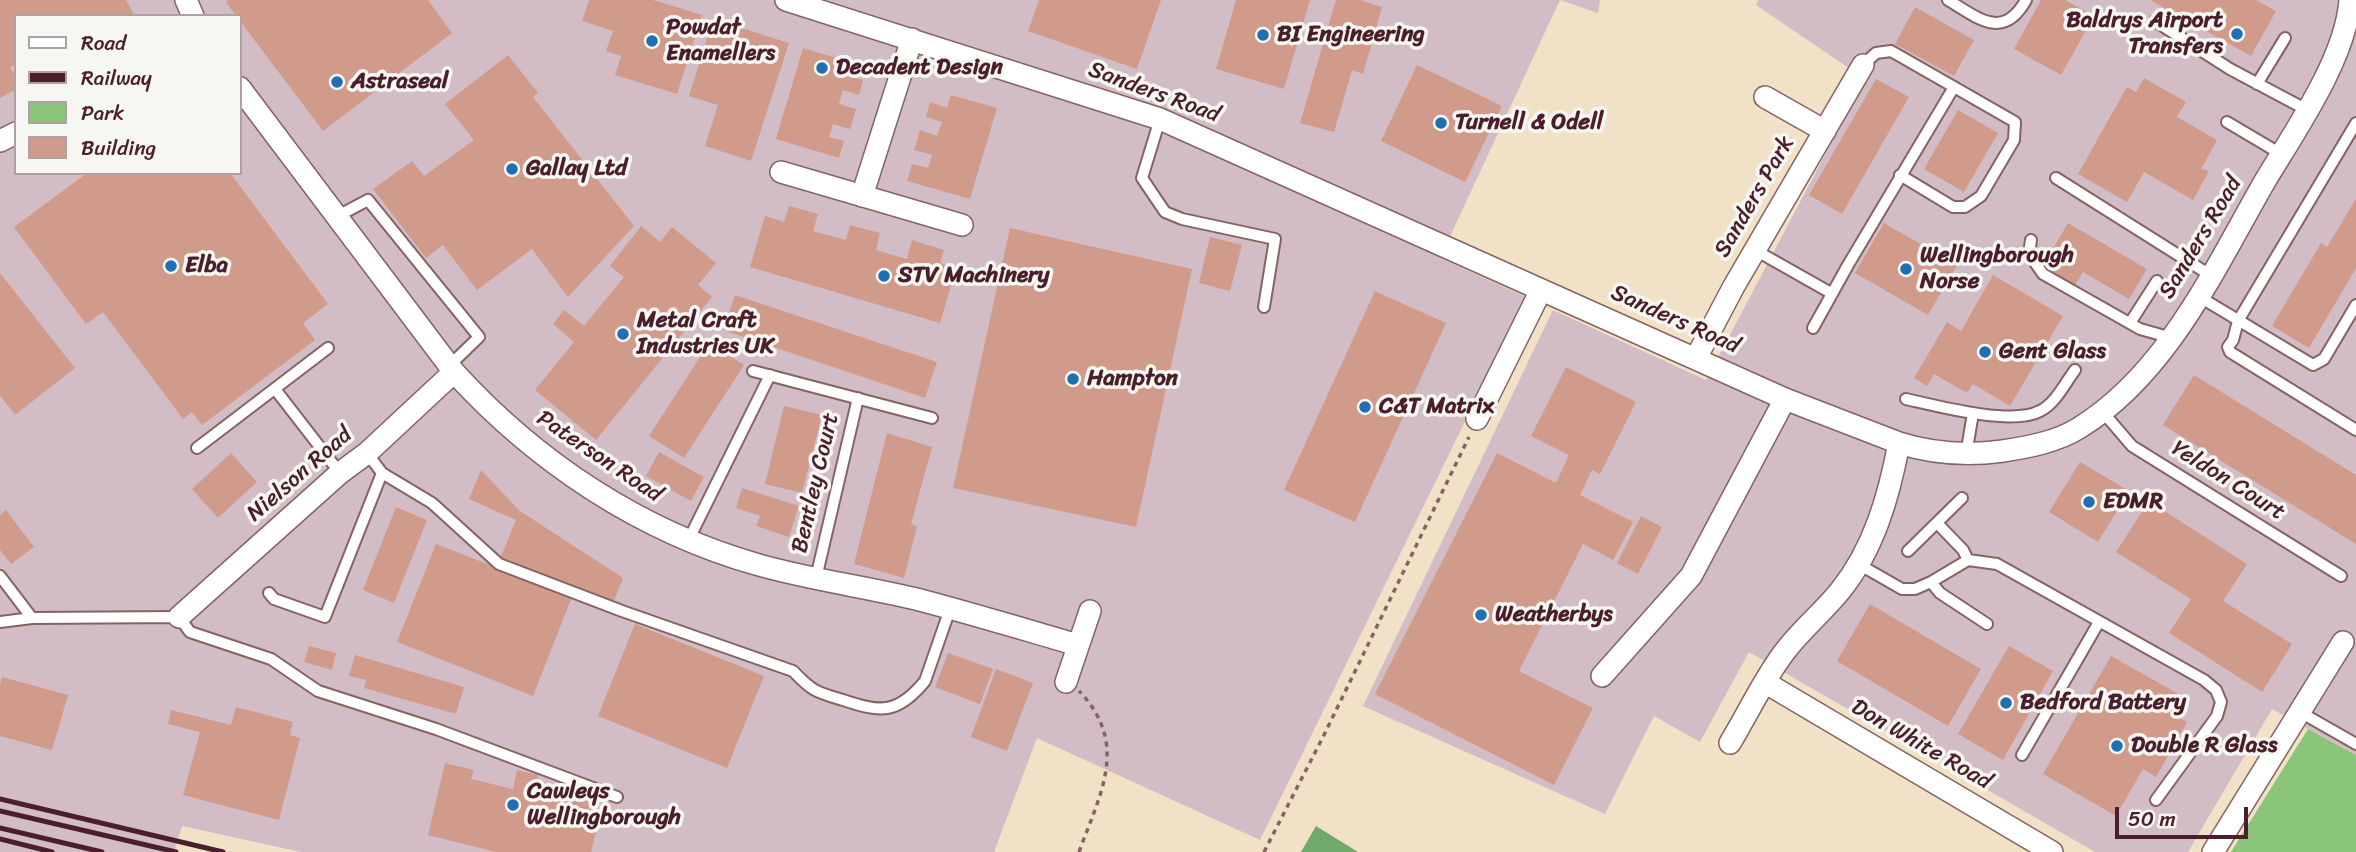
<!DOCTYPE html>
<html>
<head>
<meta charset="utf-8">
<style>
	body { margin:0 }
	#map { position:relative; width:2356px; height:852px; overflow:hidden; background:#f1e1c6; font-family:Sriracha,sans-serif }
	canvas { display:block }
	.legend { position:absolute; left:14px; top:14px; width:228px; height:161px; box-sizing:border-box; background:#f6f6f2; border:2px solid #b1a0a2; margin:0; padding:9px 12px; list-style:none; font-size:21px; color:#4a1f2b }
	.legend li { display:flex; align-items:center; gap:14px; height:35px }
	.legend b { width:35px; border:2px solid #b1a0a2 }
	.scale { position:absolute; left:2115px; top:807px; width:133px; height:32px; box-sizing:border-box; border:4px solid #4a1f2b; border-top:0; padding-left:9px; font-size:21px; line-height:24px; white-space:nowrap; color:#4a1f2b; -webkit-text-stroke:5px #f6f6f2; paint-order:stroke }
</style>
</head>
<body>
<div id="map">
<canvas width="2356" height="852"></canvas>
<ul class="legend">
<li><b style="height:9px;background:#fff"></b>Road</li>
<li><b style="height:9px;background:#4a1f2b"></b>Railway</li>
<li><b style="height:19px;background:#8bc57a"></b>Park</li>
<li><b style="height:19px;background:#d19b8b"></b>Building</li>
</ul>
<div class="scale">50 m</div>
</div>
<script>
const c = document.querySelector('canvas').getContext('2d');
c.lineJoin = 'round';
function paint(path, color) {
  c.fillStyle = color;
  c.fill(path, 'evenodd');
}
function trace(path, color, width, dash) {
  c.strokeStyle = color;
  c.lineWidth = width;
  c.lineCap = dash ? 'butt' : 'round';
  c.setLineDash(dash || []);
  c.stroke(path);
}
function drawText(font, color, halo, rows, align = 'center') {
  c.font = font + ' Sriracha,sans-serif';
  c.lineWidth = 7;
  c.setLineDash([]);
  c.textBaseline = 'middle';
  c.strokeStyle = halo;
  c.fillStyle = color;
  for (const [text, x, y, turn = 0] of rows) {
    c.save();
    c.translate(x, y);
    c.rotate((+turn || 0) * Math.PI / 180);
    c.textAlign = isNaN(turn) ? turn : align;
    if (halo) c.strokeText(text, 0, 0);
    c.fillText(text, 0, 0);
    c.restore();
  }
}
paint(new Path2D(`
	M0 0H1600L1598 13 1560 0 1440 258 1526 297 1260 840 1037 738 994 852H301L182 826 174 852H0ZM16 16H240V173H16Z
	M1758 0H2356V755L2272 709 2188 852H2095L1749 652 1700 742 1654 716 1605 814 1363 706 1553 310 1706 380 1865 79 1756 5Z`), '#d2bdc6');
paint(new Path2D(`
	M2308 729 2356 755V852H2231Z`), '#8bc57a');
paint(new Path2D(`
	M1316 826 1358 852H1301Z`), '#70aa6a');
paint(new Path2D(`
	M0 0H126L135 16H16V64L10 67 16 78V89L0 98Z
	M228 0H428L452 33 323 131 240 21V16H236L226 2Z
	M589 0H653L702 15 677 94 615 75 621 56 606 51 613 31 582 21Z
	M1039 0H1161L1137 69 1028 31Z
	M1236 0H1310L1284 89 1216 69Z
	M1336 0H1360L1382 7 1363 74 1352 70 1334 132 1300 123Z
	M2041 0H2065L2094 16 2061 75 2014 49Z
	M2150 0H2256L2276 11 2251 56Z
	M1915 7 1974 40 1954 76 1895 44Z
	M713 19 789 43 751 161 705 146 718 105 689 96Z
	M803 48 850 62 846 75 863 80 859 95 843 90 839 104 856 109 850 129 833 124 829 137 844 141 839 158 776 139Z
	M508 55 538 93 533 97 634 226 568 297 532 249 477 290 443 245 426 258 373 189 412 161 424 176 474 140 445 104Z
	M1417 65 1502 106 1465 182 1381 141Z
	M2144 78 2186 102 2177 117 2217 140 2201 169 2209 171 2193 200 2144 172 2127 202 2078 174 2127 87 2136 92Z
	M1876 79 1909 97 1842 214 1809 195Z
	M951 95 997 108 970 199 907 181 912 164 928 168 932 155 914 150 920 130 937 136 942 122 926 117 930 102 947 108Z
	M1958 110 1998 133 1964 192 1924 169Z
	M87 173H230L328 304 303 323 315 340 202 425 192 412 183 419 103 312 86 324 14 227Z
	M2356 199V268L2309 348 2272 326 2321 243 2327 247Z
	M789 206 818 214 813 231 846 240 850 225 880 233 876 250 907 259 912 240 944 250 940 263 956 268 940 323 750 267 765 216 784 222Z
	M1884 223 1957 265 1928 315 1855 273Z
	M2068 223 2147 269 2129 299 2083 272 2075 285 2043 266Z
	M641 226 660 242 672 227 716 263 698 285 712 297 596 440 535 390 574 342 553 324 564 310 584 326 624 277 610 266Z
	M1010 228 1192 269 1136 527 953 488Z
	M1210 237 1242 245 1230 291 1199 283Z
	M0 273 75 368 15 415 0 395Z
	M1993 275 2063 316 2010 406 1973 384 1967 393 1934 374 1927 386 1914 378 1947 322 1961 331Z
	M1375 291 1446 323 1355 522 1284 490Z
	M735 295 937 362 925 398 723 330Z
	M709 343 744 365 684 458 649 436Z
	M1566 367 1636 402 1600 474 1592 470 1580 495 1633 522 1613 560 1583 544 1519 671 1593 708 1554 785 1375 694 1497 453 1556 483 1569 455 1531 436Z
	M2194 375 2356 475V544L2163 425Z
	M784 406 822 415 802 493 765 484Z
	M887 433 932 447 911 524 917 526 904 578 854 564Z
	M659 452 704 477 691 501 646 476Z
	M231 453 257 482 218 518 192 489Z
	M2080 462 2129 491 2098 542 2049 512Z
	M481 470 520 511 623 578 613 603 500 559 516 520 469 499Z
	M742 488 799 506 789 537 756 526 760 516 736 508Z
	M2149 501 2247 564 2223 601 2292 644 2262 692 2169 633 2191 599 2116 552Z
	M396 507 427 520 394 603 363 590Z
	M6 510 34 547 11 564 0 550V515Z
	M1641 516 1662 527 1638 574 1617 563Z
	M436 544 572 597 533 696 397 642Z
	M1870 604 1981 669 1948 726 1837 661Z
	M635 624 764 676 727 768 598 716Z
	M309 646 336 653 332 670 304 662Z
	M2009 646 2053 671 2003 760 1958 734Z
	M948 653 993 669 980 704 935 687Z
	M355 655 464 687 456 714 364 688 366 680 349 676Z
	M2111 656 2184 697 2174 715 2187 722 2156 777 2143 769 2116 816 2043 774Z
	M996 669 1033 683 1007 751 971 737Z
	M2 677 68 695 52 750 0 736V685Z
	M236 707 293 722 290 735 300 738 279 820 183 795 200 732 168 724 171 710 231 725Z
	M445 763 474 770 471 779 513 789 517 770 538 775 537 781 564 787 562 794 591 801 589 809 601 812 591 852H496L428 835Z`), '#d19b8b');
const service = new Path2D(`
	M1948 0C1978 18 2003 41 2026 0
	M2155 21 2230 69 2307 110
	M2257 84 2285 38
	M1160 119 1142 178 1165 212 1182 219 1275 239 1264 307
	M2227 122 2281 154
	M2356 123 2238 321 2233 340 2228 347 2230 352 2356 430
	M1900 175 1953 207H1965L1981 196 2014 140 2015 122 1954 87
	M2056 178 2210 275
	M336 217 368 200 479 337 449 366
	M2031 240 2029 254 2043 274 2140 329 2172 338
	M1755 250 1831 293
	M2198 296 2313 365 2324 359 2356 305
	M2130 323 2157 281
	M1813 328 1848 265 1954 87 1891 51 1876 53 1863 65
	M753 371 932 418
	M275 389 340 473
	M1906 399C1937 406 2012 426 2040 411 2056 403 2065 383 2075 370
	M2102 411 2132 446 2341 576
	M197 448 328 348
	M367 453 382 473 432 503 499 564 622 611 793 671C813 692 816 692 843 700 881 713 898 714 925 681L950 609
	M1966 455 1973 413
	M1937 523 1963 550 1968 560
	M688 541 770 375
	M1908 551 1962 498
	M1860 565 1902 589H1915L1931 582 1968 560 1997 564 2204 680 2216 690 2221 702 2217 716 2156 800
	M0 576 32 618
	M816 578 858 398
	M1931 582 1940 593 1987 624
	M269 593 274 599 325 617 382 473
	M0 622 32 618 179 617 190 632 271 659 318 691 436 729 617 797
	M2300 712 2356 744
	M2022 755 2099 622`);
const minor = new Path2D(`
	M186 0 193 16
	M786 0 1160 119 1785 399 1899 443C1934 454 1967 456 2003 451 2028 447 2057 442 2079 428 2167 374 2215 268 2265 181 2295 131 2346 58 2350 0
	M240 88 454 372C536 462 641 532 759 565 812 580 867 587 920 600 973 614 1026 630 1078 645
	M1765 97 1825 131
	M0 141 16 133
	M781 172 962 225
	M862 196 912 39
	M1696 358 1734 286 1863 65
	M1477 419 1541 290
	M179 617 340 473 367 453 454 372
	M1602 676 1691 576 1785 399
	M1066 682 1090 611
	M1766 683 2052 852
	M1730 743C1749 712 1764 678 1786 650 1802 629 1823 612 1840 591 1874 549 1889 496 1899 443
	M2213 852 2343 642`);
trace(service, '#846361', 14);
trace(minor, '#846361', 24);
trace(new Path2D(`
	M1079 852C1100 794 1130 744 1079 691
	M1264 852 1324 735 1469 437`), '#846361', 3.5, [5, 5]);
trace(service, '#fff', 10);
trace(minor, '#fff', 21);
trace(new Path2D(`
	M0 799 223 852
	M0 811 176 852
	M0 828 102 852
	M0 839 52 852`), '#4a1f2b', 5);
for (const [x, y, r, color] of [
	[2237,34,7,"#1f6fb2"],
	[1263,35,7,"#1f6fb2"],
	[652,41,7,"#1f6fb2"],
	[822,68,7,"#1f6fb2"],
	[337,82,7,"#1f6fb2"],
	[1441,123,7,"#1f6fb2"],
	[512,169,7,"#1f6fb2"],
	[171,266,7,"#1f6fb2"],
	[1906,269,7,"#1f6fb2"],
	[884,276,7,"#1f6fb2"],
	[623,334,7,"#1f6fb2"],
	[1985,352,7,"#1f6fb2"],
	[1073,379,7,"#1f6fb2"],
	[1365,407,7,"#1f6fb2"],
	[2089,502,7,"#1f6fb2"],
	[1481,615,7,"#1f6fb2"],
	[2006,703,7,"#1f6fb2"],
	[2117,746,7,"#1f6fb2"],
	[513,805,7,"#1f6fb2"]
]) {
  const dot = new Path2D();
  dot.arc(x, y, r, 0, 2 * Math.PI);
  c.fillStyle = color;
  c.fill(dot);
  trace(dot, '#f6f6f2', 2.5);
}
drawText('bold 23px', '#4a1f2b', '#f6f6f2', [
	["Baldrys Airport",2223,21,"right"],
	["Transfers",2223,47,"right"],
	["Powdat",666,28],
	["Enamellers",666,54],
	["BI Engineering",1277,35],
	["Decadent Design",836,68],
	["Astraseal",351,82],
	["Turnell & Odell",1455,123],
	["Gallay Ltd",526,169],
	["Wellingborough",1920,256],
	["Norse",1920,282],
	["Elba",185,266],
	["STV Machinery",898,276],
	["Metal Craft",637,321],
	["Industries UK",637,347],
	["Gent Glass",1999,352],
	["Hampton",1087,379],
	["C&T Matrix",1379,407],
	["EDMR",2103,502],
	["Weatherbys",1495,615],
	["Bedford Battery",2020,703],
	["Double R Glass",2131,746],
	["Cawleys",527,792],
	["Wellingborough",527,818]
], 'left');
drawText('23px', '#4a1f2b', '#f6f6f2', [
	["Sanders Road",1154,93,20],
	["Sanders Park",1755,197,-60],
	["Sanders Road",2201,238,-59],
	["Sanders Road",1675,320,24],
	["Paterson Road",599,457,34],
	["Nielson Road",300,475,-41],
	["Yeldon Court",2228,481,32],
	["Bentley Court",816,483,-77],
	["Don White Road",1921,745,30]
]);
</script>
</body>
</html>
